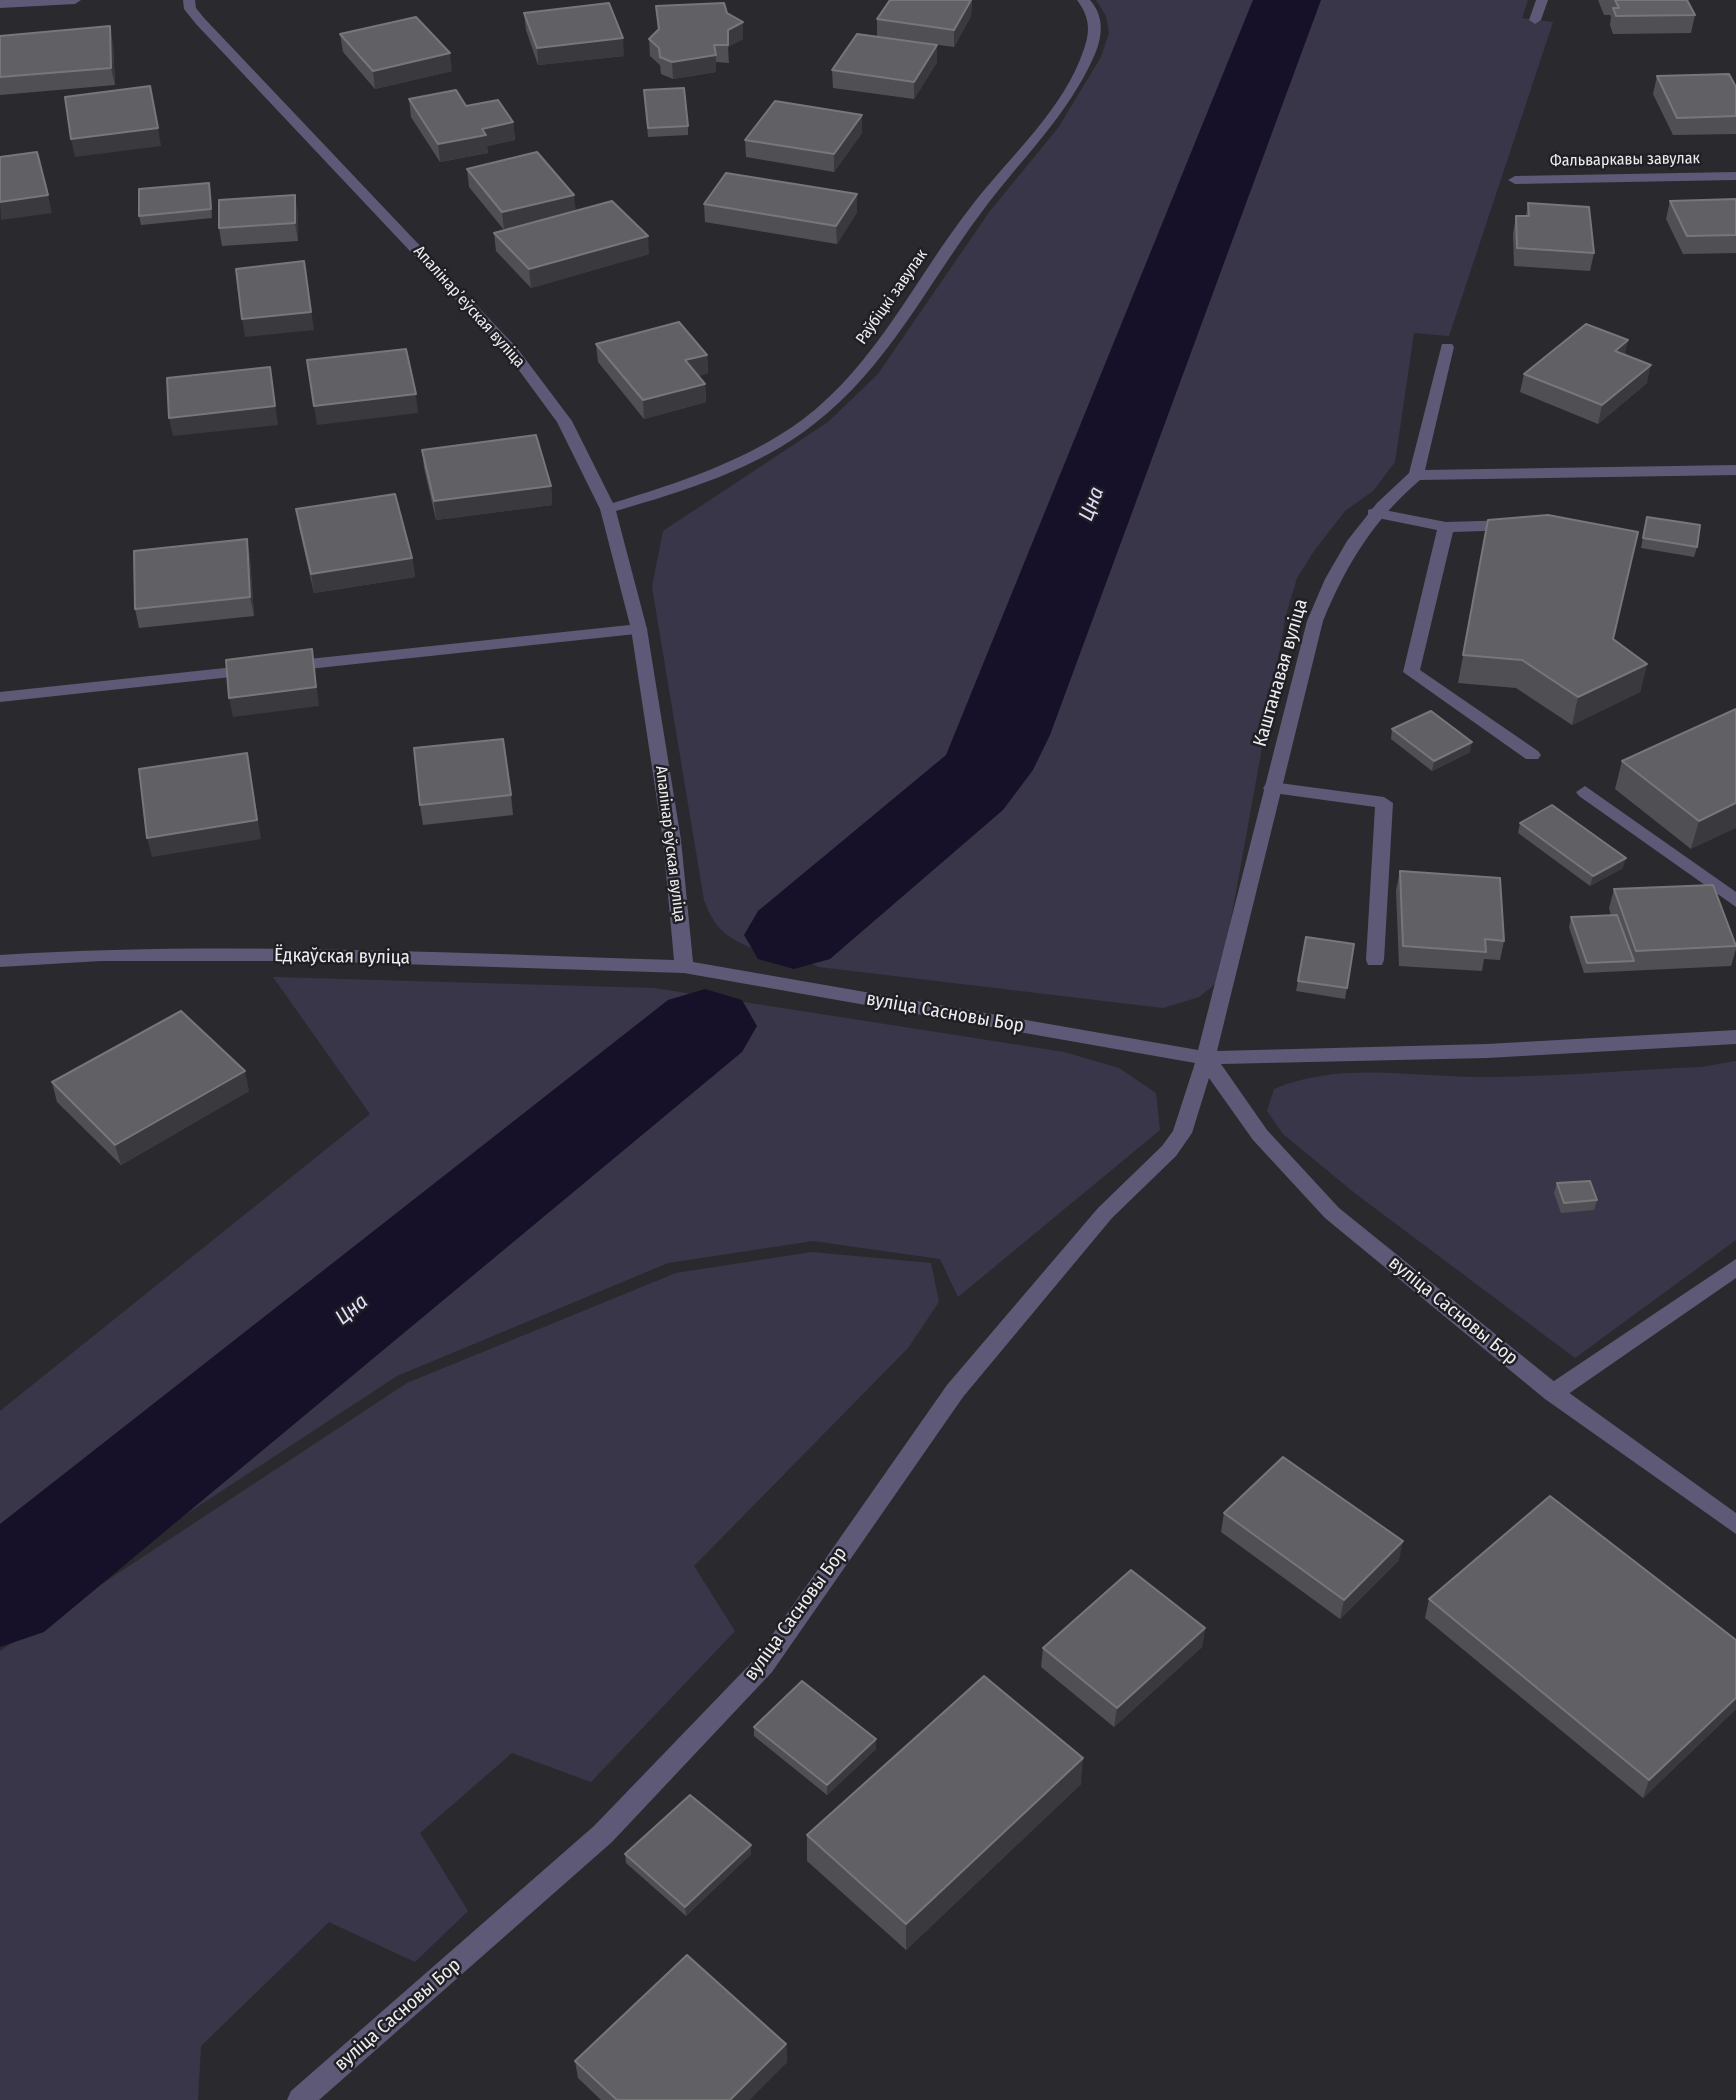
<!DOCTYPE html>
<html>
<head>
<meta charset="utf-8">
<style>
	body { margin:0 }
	canvas { display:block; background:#2a292d }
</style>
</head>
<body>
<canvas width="1736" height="2100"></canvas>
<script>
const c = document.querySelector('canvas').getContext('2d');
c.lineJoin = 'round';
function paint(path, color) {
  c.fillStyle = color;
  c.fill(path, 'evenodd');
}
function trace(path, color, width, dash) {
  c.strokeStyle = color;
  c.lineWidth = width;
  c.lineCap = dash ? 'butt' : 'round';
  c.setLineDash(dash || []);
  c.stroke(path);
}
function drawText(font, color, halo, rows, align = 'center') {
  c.font = font + ' "Fira Sans Condensed",sans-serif';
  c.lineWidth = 5;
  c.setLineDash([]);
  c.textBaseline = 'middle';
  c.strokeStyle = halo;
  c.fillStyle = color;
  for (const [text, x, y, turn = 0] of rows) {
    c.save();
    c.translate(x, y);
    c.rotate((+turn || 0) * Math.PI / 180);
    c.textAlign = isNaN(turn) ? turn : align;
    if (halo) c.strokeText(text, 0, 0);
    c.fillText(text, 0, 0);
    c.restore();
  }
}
paint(new Path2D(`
	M1096 0H1275L974 763 760 952C729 938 716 933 704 900L652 587 663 531 828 422 878 374 990 211 1058 128 1101 57 1109 33 1106 16Z
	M1311 0H1528L1522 18 1553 22 1449 336 1414 333 1395 462 1373 491 1345 511 1314 551 1297 578 1286 615 1220 980 1199 997 1163 1008 819 967 792 955 1002 782Z
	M273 977 654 988 1064 1052 1119 1068 1156 1093 1160 1130 958 1297 940 1259 813 1241 668 1263 397 1376 0 1636V1411L370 1114Z
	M1736 1061V1240L1575 1358 1356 1194 1283 1134 1267 1111 1274 1089C1340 1061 1411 1077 1480 1077 1554 1077 1627 1070 1701 1067Z
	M812 1252 931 1263 939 1302 908 1348 694 1566 735 1631 591 1782 512 1753 420 1833 468 1911 415 1962 329 1922 201 2046 198 2100H0V1651L407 1383 676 1273Z`), '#39364a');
paint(new Path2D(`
	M1253 0H1321L1050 735 1033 770 1003 810 830 959 794 969 758 959 744 935 758 911 946 755Z
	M705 989 742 1000 757 1026 742 1052 44 1632 0 1647V1524L668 1000Z`), '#161128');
paint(new Path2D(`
	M1374 508 1446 522 1513 520 1521 525 1513 530 1453 532 1420 670 1538 751 1541 755 1538 759H1526L1403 672 1437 530 1368 516V510Z
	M639 624 645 625 647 629 645 633 290 671 282 666 290 661Z
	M253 665 259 666 261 670 259 674 0 702V692Z
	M1272 782 1384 797 1393 803 1384 960 1382 965H1368L1366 960 1375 807 1266 792 1263 788 1266 784Z
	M1585 786 1736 892V907L1579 796 1576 792Z
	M1736 1259V1278L1561 1399 1553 1401 1545 1399 1542 1393 1545 1387Z`), '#5d5976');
paint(new Path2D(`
	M183 0H195L196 8 204 18 517 348 572 421 613 503C678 483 746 461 802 420 877 364 916 276 973 204 1011 155 1064 109 1084 49 1091 30 1089 16 1077 0H1090C1104 16 1103 35 1095 54 1069 115 1019 161 981 213 927 285 887 368 814 424 758 469 684 491 616 511L647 629 681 840 693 962 1198 1050 1307 621 1325 579 1347 541 1377 503 1409 473 1442 344H1452L1454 347 1425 470 1736 465V475L1420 480C1374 519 1346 565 1323 621L1217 1051 1487 1044 1736 1030V1044L1487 1058 1221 1064 1267 1130 1339 1208 1561 1387 1736 1513V1534L1545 1399 1325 1218 1253 1140 1209 1078 1192 1133 1176 1156 1112 1218 963 1397 772 1672 612 1842 319 2100H287L291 2091 594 1826 756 1658 947 1385 1098 1208 1162 1146 1173 1131 1195 1063 684 973 305 961H101L0 967V955C225 941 449 953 674 960L663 840 631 629 600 509 557 422 507 354 196 24 184 9Z
	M1536 0H1548L1541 20 1535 24 1529 20Z
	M1736 172V180L1515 184 1508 180 1515 176Z`), '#5d5976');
paint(new Path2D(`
	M0 0H81L75 4 0 8Z`), '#5d5976');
paint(new Path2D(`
	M972 0 971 16 954 47 902 40 937 62 914 99 833 88 832 70 877 37V19Z
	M1598 0H1687L1695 15 1691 33 1613 34 1610 25 1611 17 1610 15H1604Z
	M656 6 727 13 743 22V39L728 47 729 63 716 62V72L673 79 661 74 660 65 650 56 649 39 658 30Z
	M524 13 624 56 538 65 526 30Z
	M340 34 452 71 375 89 343 52Z
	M0 36 113 44 115 85 0 95Z
	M1657 76 1736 87V134L1673 135 1653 94Z
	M644 90 688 126V135L648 137Z
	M409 99 466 106 513 122 515 140 487 146 488 153 440 162 411 117Z
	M862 133 834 172 746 157 745 140Z
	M467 169 575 211 649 254 531 288 496 251 494 233 504 230 469 187Z
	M211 192 212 218 141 225 139 216Z
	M1736 199V253L1683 254 1666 219 1670 201Z
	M1528 203 1594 253 1590 271 1514 266 1513 234 1516 216H1526Z
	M704 204 857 212 837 244 705 222Z
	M298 213V241L222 246 219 228Z
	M596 344 707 355 708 373 698 376 705 384 706 402 644 419 598 362Z
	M1625 354 1647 383 1598 424 1520 392 1524 374Z
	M422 450 551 486 552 505 436 520 424 468Z
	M296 509 412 558 415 577 314 593 299 528Z
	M1647 517 1697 547 1694 557 1641 548Z
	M1488 520 1614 639 1647 664 1640 692 1572 725 1516 688 1458 683Z
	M247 539 250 558 254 616 139 628 135 609Z
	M1736 709 1691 849 1615 789 1622 761Z
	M1392 729 1470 752 1432 771 1391 739Z
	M511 795 513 815 423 825 420 805Z
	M1520 823 1623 868 1590 886 1518 833Z
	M1400 871 1504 941 1500 960 1484 959 1482 971 1399 966 1396 890Z
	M1614 889 1736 944V949L1731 966 1584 973 1569 927 1571 917 1611 915 1609 908Z
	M1354 944 1345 999 1296 991 1298 981Z
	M52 1082 249 1091 121 1165 57 1102Z
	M1557 1183 1597 1200 1594 1210 1561 1213 1554 1193Z
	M1224 1513 1399 1560 1340 1619 1221 1532Z
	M1429 1599 1736 1640V1709L1643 1798 1425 1618Z
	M1205 1628 1202 1647 1114 1727 1041 1667 1043 1648Z
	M754 1727 876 1739V1749L827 1795 754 1736Z
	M1081 1784 906 1950 807 1861V1835Z
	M751 1845V1854L686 1916 626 1863 625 1854Z
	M786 2044 787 2062 749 2100H601L578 2078 575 2061Z`), '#505054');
paint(new Path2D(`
	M972 0 971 16 954 47V30Z
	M743 22V39L728 47 729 63 728 30Z
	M110 26 113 44 115 85 111 68Z
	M623 38 624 56 538 65 537 48Z
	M937 45V62L914 99V82Z
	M450 53 452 71 375 89 373 71Z
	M716 55V72L673 79 672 62Z
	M862 115V133L834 172V154Z
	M513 122 515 140 487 146 488 153 440 162 438 144 482 129Z
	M158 128 161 146 75 157 71 139Z
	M209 183 211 192 212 218 211 209Z
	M857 194V212L837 244 836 226Z
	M48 195 52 213 1 220 0 202Z
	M295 195 298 213V241L295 223Z
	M574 195 576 213 504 230 502 212Z
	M648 236 649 254 531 288 529 269Z
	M304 261 314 330 245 337 242 319Z
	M1628 340 1624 359 1615 351Z
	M707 355 708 373 686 379 685 360Z
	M1651 365 1647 383 1598 424 1602 405Z
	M270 367 278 425 173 436 169 418Z
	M705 384 706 402 644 419 643 400Z
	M416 394 418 413 317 425 314 406Z
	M551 486 552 505 436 520 434 501Z
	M247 539 250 558 254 616 250 597Z
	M412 558 415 577 314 593 311 574Z
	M312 649 319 706 233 717 229 698Z
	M1647 664 1640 692 1572 725 1578 697Z
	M1472 742 1470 752 1432 771 1434 761Z
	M247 753 261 839 152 857 147 838Z
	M1736 803V828L1691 849 1699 821Z
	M1626 858 1623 868 1590 886 1593 876Z
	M245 1071 249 1091 121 1165 115 1145Z
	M1403 1541 1399 1560 1340 1619 1344 1600Z
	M1205 1628 1202 1647 1114 1727 1117 1708Z
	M1736 1698V1709L1643 1798 1649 1780Z
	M876 1739V1749L827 1795V1785Z
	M1083 1758 1081 1784 906 1950V1924Z
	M751 1845V1854L686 1916 685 1907Z
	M786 2044 787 2062 749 2100H730Z`), '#3a393d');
const building = new Path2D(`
	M890 0H971L954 30 877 19Z
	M1615 0H1687L1695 15 1616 16 1613 8H1619Z
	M609 3 623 38 537 48 524 13Z
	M724 3 727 13 743 22 728 30V45H714L716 55 672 62 660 57 659 48 649 39 659 29 656 6Z
	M416 17 450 53 373 71 340 34Z
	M110 26 111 68 0 77V36Z
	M857 34 937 45 914 82 832 70Z
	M1729 74 1736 87V116L1677 118 1657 76Z
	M150 86 158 128 71 139 65 97Z
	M684 88 688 126 648 128 644 90Z
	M456 90 466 106 498 100 513 122 482 129 486 135 438 144 409 99Z
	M775 101 862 115 834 154 745 140Z
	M37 152 48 195 0 202V157Z
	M537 152 574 195 502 212 467 169Z
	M726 173 857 194 836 226 704 204Z
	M209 183 211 209 139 216V189Z
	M295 195V223L219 228V200Z
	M1736 199V235L1687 236 1670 201Z
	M612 201 648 236 529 269 494 233Z
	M1528 203 1589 207 1594 253 1517 248 1516 216H1529Z
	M304 261 311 312 242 319 236 269Z
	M679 322 707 355 685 360 705 384 643 400 596 344Z
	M1586 324 1628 340 1615 351 1651 365 1602 405 1524 374Z
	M406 349 416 394 314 406 307 360Z
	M270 367 275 406 169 418 167 378Z
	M536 435 551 486 434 501 422 450Z
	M395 494 412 558 311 574 296 509Z
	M1548 515 1638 532 1613 639 1647 664 1578 697 1522 660 1463 655 1488 520Z
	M1647 517 1700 525 1697 547 1643 538Z
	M247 539 250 597 135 609 134 551Z
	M312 649 316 687 229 698 226 660Z
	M1736 709V803L1699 821 1622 761Z
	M1431 711 1472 742 1434 761 1392 729Z
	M503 739 511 795 420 805 414 748Z
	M247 753 257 820 147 838 139 769Z
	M1552 805 1626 858 1593 876 1520 823Z
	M1400 871 1500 878 1504 941 1485 939 1486 952 1403 946Z
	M1713 885 1736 946 1636 951 1614 889Z
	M1617 915 1634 961 1587 963 1571 917Z
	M1306 937 1354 944 1347 988 1298 981Z
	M181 1011 245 1071 115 1145 52 1082Z
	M1590 1181 1597 1200 1564 1203 1557 1183Z
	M1283 1457 1403 1541 1344 1600 1224 1513Z
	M1550 1496 1736 1640V1698L1649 1780 1429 1599Z
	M1131 1570 1205 1628 1117 1708 1043 1648Z
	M984 1676 1083 1758 906 1924 807 1835Z
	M802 1681 876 1739 827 1785 754 1727Z
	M690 1795 751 1845 685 1907 625 1854Z
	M687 1955 786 2044 730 2100H617L575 2061Z`);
paint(building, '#616165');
trace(building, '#77777a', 2);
drawText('16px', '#ededf0', '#201f24', [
	["Фальваркавы завулак",1625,160,-1],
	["Раўбіцкі завулак",892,297,-55],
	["Апалінарʼеўская вуліца",469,307,48],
	["Апалінарʼеўская вуліца",670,844,83]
]);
drawText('19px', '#ededf0', '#201f24', [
	["Каштанавая вуліца",1281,673,-74],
	["Ёдкаўская вуліца",342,957,1],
	["вуліца Сасновы Бор",945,1013,10],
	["вуліца Сасновы Бор",1453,1311,39],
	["вуліца Сасновы Бор",796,1614,-54],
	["вуліца Сасновы Бор",398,2015,-41]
]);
drawText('italic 21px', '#e1ddfe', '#201f24', [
	["Цна",1092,504,-69],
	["Цна",352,1310,-39]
]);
</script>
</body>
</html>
